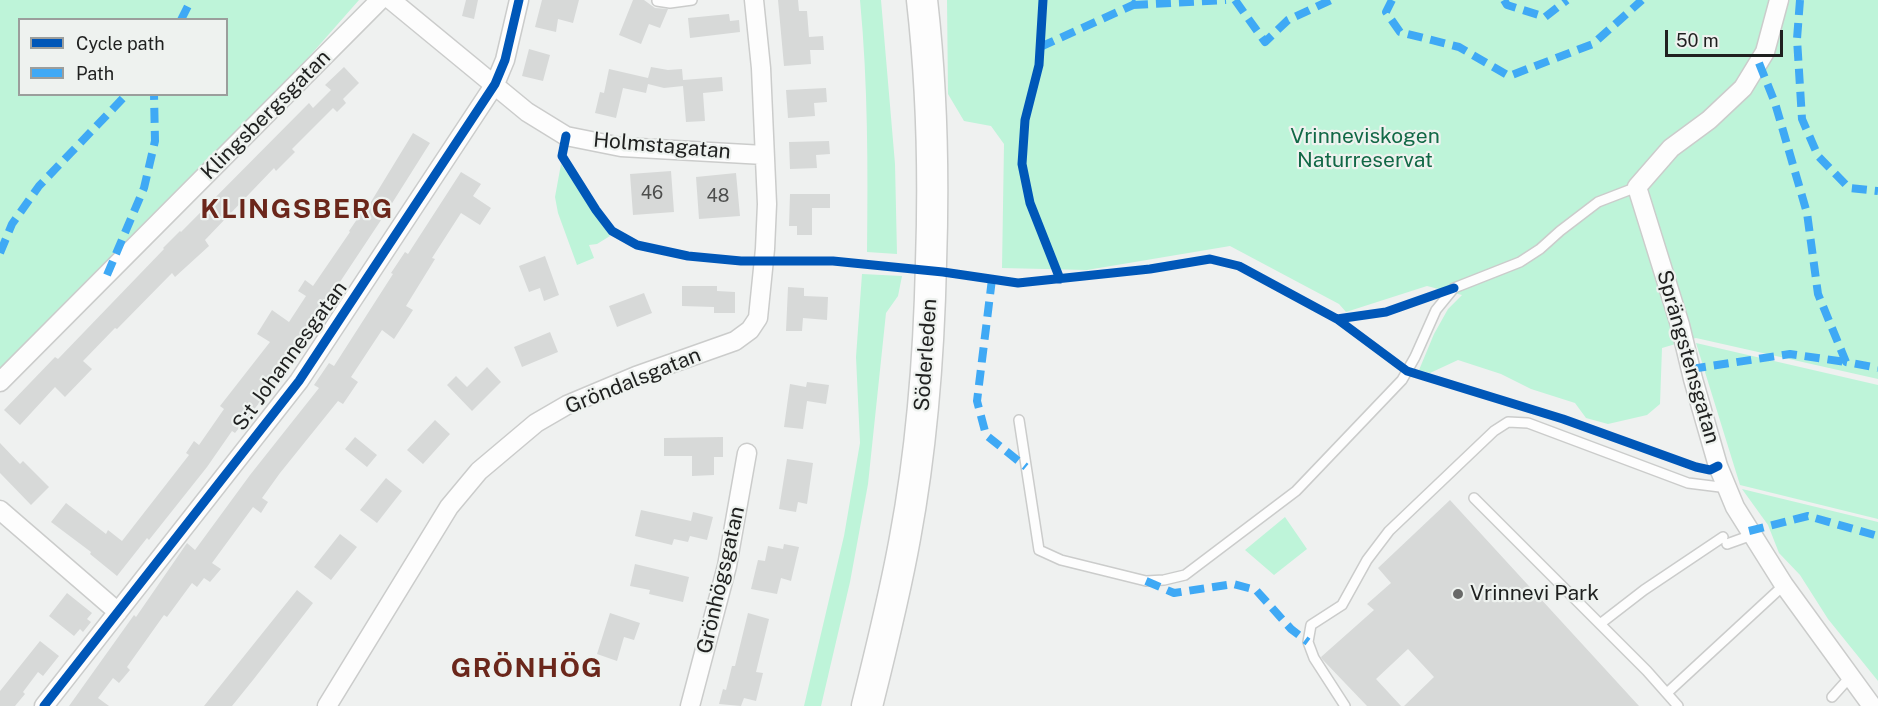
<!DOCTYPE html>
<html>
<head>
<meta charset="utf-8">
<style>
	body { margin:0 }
	#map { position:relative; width:1878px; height:706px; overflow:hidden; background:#eff1f0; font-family:"Public Sans",sans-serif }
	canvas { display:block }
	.legend { position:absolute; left:18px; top:18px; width:210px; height:78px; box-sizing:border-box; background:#eef2ef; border:2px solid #9b9e9c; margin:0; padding:8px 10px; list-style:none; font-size:18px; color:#1f201f }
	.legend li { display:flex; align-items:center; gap:12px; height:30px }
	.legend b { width:30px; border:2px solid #9b9e9c }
	.scale { position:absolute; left:1665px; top:30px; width:118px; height:27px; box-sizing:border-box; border:3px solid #1f201f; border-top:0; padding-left:8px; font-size:18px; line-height:21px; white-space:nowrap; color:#1f201f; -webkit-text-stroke:4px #eef2ef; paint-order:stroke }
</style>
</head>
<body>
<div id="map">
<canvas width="1878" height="706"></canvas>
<ul class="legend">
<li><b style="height:8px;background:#0057b8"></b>Cycle path</li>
<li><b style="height:8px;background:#3fa9f5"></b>Path</li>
</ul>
<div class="scale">50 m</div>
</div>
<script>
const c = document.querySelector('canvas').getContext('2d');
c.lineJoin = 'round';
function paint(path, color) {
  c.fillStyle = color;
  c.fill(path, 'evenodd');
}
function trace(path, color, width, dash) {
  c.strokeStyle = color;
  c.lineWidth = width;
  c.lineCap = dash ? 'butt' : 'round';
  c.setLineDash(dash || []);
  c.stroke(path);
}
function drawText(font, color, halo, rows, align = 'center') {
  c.font = font + ' "Public Sans",sans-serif';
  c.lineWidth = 4.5;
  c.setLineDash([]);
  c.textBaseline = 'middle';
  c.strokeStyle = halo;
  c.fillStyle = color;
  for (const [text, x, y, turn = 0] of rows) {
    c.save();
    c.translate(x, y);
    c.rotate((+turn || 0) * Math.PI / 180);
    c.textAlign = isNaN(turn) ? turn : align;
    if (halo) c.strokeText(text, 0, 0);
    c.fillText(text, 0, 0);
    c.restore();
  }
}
paint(new Path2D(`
	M0 0H359L285 84 0 370ZM20 20H226V94H20Z
	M860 0H881L895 164 897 254 867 252C868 168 868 84 860 0Z
	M947 0H1878V379L1696 338 1662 348 1660 404 1647 415 1608 424 1586 418 1575 403 1531 389 1501 374 1458 360 1430 373 1419 370 1434 334 1448 309 1462 295 1427 286 1346 312 1339 304 1230 246 1087 270 1002 268 1004 144 991 126 964 121 948 94Z
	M561 164 610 236 597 244 589 245 594 258 577 265 558 213 555 197Z
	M862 274 902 276 898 296 886 313 868 484 850 582 821 706H804L844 536 860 443 856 357Z
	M1696 343 1878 385V519L1740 485Z
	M1742 489 1878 522V681L1828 619 1800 575 1779 553 1768 525Z
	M1285 517 1307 549 1274 575 1245 550Z`), '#bef4d9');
paint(new Path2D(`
	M466 0H478L474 19 462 16Z
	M542 0H579L573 23 558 19 556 32 535 27Z
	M633 0H644L655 8 668 9 660 28 649 24 641 44 619 35Z
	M778 0H798L799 11H807L809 37 823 36 824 50H810L811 64 784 66Z
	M729 14 730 21 739 20 740 32 690 38 688 18Z
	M529 49 550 55 543 81 522 76Z
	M344 67 359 83 343 99 346 103 337 112 333 108 292 149 295 152 276 171 274 168 205 240 209 246 175 277 172 273 117 329 115 328 83 361 92 369 65 397 55 387 20 425 4 410 55 357 58 359 164 249 163 248 180 231 181 232 309 103 313 108 331 90 325 85Z
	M651 67 668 70 682 69 683 80 722 77 723 91 703 93 705 121 686 122 683 86 664 88 648 84 646 93 623 88 616 118 595 113 600 92 604 93 609 69 648 78Z
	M826 88 827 102 814 103 815 116 788 118 786 90Z
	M413 133 430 143 389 208 330 297 332 298 319 317 317 316 280 375 281 376 235 433 232 431 207 467 149 540 147 538 117 576 90 554 91 552 51 522 66 503 106 534 108 530 122 541 189 455 186 453 194 441 199 445 224 409 220 406 270 342 257 334 272 310 289 322 306 296 298 291 305 280 313 286 350 232 349 231 364 209 366 210Z
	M829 141 830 154 816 155 817 168 790 169 789 142Z
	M671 171 674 212 633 215 630 174Z
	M461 172 481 184 473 196 491 208 480 225 461 213 432 258 435 259 406 306 413 310 394 339 382 330 351 377 358 382 343 404 338 401 280 473 262 498 268 502 261 513 253 507 212 563 221 569 210 582 204 578 197 587 192 583 167 617 164 615 127 667 130 670 119 683 113 678 98 698 109 706H69L134 615 136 617 187 543 195 550 250 475 319 388 314 385 329 363 334 366 393 274 391 273 405 252 408 254Z
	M736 173 740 216 699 219 696 177Z
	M790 194H830V208H812V235H797V226H789Z
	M545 256 559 295 544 301 540 288 529 292 519 266Z
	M682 286H717V291L735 292V313H714V307L682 306Z
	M788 287 804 288V296L828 297 827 320 803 318 802 331H786Z
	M644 293 652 313 617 327 609 306Z
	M550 332 558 352 522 367 514 347Z
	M487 367 501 382 472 411 447 385 456 376 467 387Z
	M807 382 829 385 826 404 807 401 803 429 784 427 790 384 806 387Z
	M435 420 450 434 423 464 407 450Z
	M355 437 377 455 367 467 345 449Z
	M723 437V457H714V475L692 476V456H664V438Z
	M0 443 20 464 23 461 49 487 31 505 0 473Z
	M787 459 813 463 807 504 798 502 796 512 779 509Z
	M386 478 402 491 377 523 360 510Z
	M1450 500 1639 706H1404L1434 677 1408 649 1376 679 1401 706H1367L1322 659 1321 657 1374 610 1367 604 1391 583 1378 568Z
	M641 510 691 521 693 512 713 517 707 540 690 536 688 542 674 539 672 545 635 536Z
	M340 534 357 547 331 580 314 567Z
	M784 544 799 547 791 581 781 578 777 594 751 589 758 560 765 561 768 546 783 549Z
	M635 564 689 577 683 602 649 594 650 590 630 586Z
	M297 590 313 603 253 680 232 706H204Z
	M67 593 92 613 87 619 91 622 83 632 80 629 74 636 49 616Z
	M610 613 640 623 634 640 624 637 617 661 597 654Z
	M748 613 769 619 756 672 763 673 756 701 744 698 741 706 719 704 723 689 726 690 732 666H735Z
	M40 641 59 656 43 676 38 672 23 692 25 694 15 706H0V691Z`), '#d7d9d8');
const service = new Path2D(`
	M657 1 670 3 692 0
	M1019 420 1039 550 1061 560 1146 581 1164 580 1185 575 1296 491 1402 380 1415 357 1436 310 1454 288 1520 262 1540 249 1560 231 1598 202 1637 187
	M1474 498 1647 671 1678 706
	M1727 544 1752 535
	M1600 624 1644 590 1723 537
	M1667 693 1784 585
	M1832 697 1850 677
	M1345 706 1314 658 1308 642 1311 625 1342 605 1367 560 1389 531 1494 431 1508 422 1528 423 1688 483 1728 488`);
const minor = new Path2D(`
	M391 0 527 112 566 136 621 147 764 155
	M1779 0 1765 52 1743 88 1709 120 1671 148 1637 187 1680 325 1693 379 1718 466 1735 507 1784 585 1872 706
	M0 382 380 0
	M0 510 118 612
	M44 706 299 381 495 84 505 60 519 0
	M327 706 449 507 479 471 536 423 567 405 636 376 735 341 750 330 758 318 765 249 767 204 761 68 754 0
	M690 706 727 566 747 453`);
const trunk = new Path2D(`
	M867 706C881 650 895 594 905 538 922 447 929 355 931 263 934 175 932 87 922 0`);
trace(service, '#cbcccb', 12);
trace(minor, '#cbcccb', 21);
trace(trunk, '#cbcccb', 33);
trace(service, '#fdfdfd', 9);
trace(minor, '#fdfdfd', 18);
trace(trunk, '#fdfdfd', 30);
trace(new Path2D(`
	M1235 0 1265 42 1288 20 1331 0
	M1392 0 1386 12 1400 32 1459 47 1509 76 1593 44 1642 0
	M1504 0 1507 5 1545 17 1567 0
	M1800 0 1797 39 1802 119 1818 156 1849 188 1878 191
	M1133 5 1226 0
	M181 20 191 0
	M1040 47 1133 5 1138 0
	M1759 63 1775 103 1807 213 1818 294 1846 362 1878 368
	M0 253 12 224 39 186 127 94
	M107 275 144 188 155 141 154 94
	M992 279 977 401 986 435 1026 467
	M1691 369 1790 354 1846 362
	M1749 531 1808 516 1878 536
	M1146 581 1174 593 1233 584 1256 590 1291 629 1308 642`), '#3fa9f5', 8, [15, 8]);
trace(new Path2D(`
	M1043 0 1039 65 1025 120 1022 164 1030 203 1060 279
	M566 136 562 156 596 210 612 231 637 245 688 256 741 261H833L943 272 1018 283 1150 269 1210 259 1239 266 1337 319 1407 371 1563 419 1696 467 1710 470 1718 466
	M1337 319 1386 312 1454 288
	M44 706 299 381 495 84 505 60 519 0`), '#0057b8', 9);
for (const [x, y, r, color] of [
	[1458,594,6,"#686968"]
]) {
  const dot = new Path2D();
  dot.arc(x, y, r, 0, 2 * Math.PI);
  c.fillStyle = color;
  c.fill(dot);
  trace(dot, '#eef2ef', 2);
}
drawText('18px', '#4d4e4d', null, [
	["46",652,193],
	["48",718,196]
]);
drawText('21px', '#1f201f', '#eef2ef', [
	["Klingsbergsgatan",266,115,-45],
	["Holmstagatan",662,146,5],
	["Söderleden",926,355,-86],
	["S:t Johannesgatan",290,356,-54],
	["Sprängstensgatan",1688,357,74],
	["Gröndalsgatan",633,381,-22],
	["Grönhögsgatan",721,580,-77]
]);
drawText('21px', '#116846', '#eef2ef', [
	["Vrinneviskogen",1365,137],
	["Naturreservat",1365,161]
]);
drawText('21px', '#1f201f', '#eef2ef', [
	["Vrinnevi Park",1470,594]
], 'left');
c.letterSpacing = '1.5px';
drawText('bold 27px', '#6b271b', '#eef2ef', [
	["KLINGSBERG",297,210],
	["GRÖNHÖG",527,669]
]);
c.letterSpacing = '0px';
</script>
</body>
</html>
